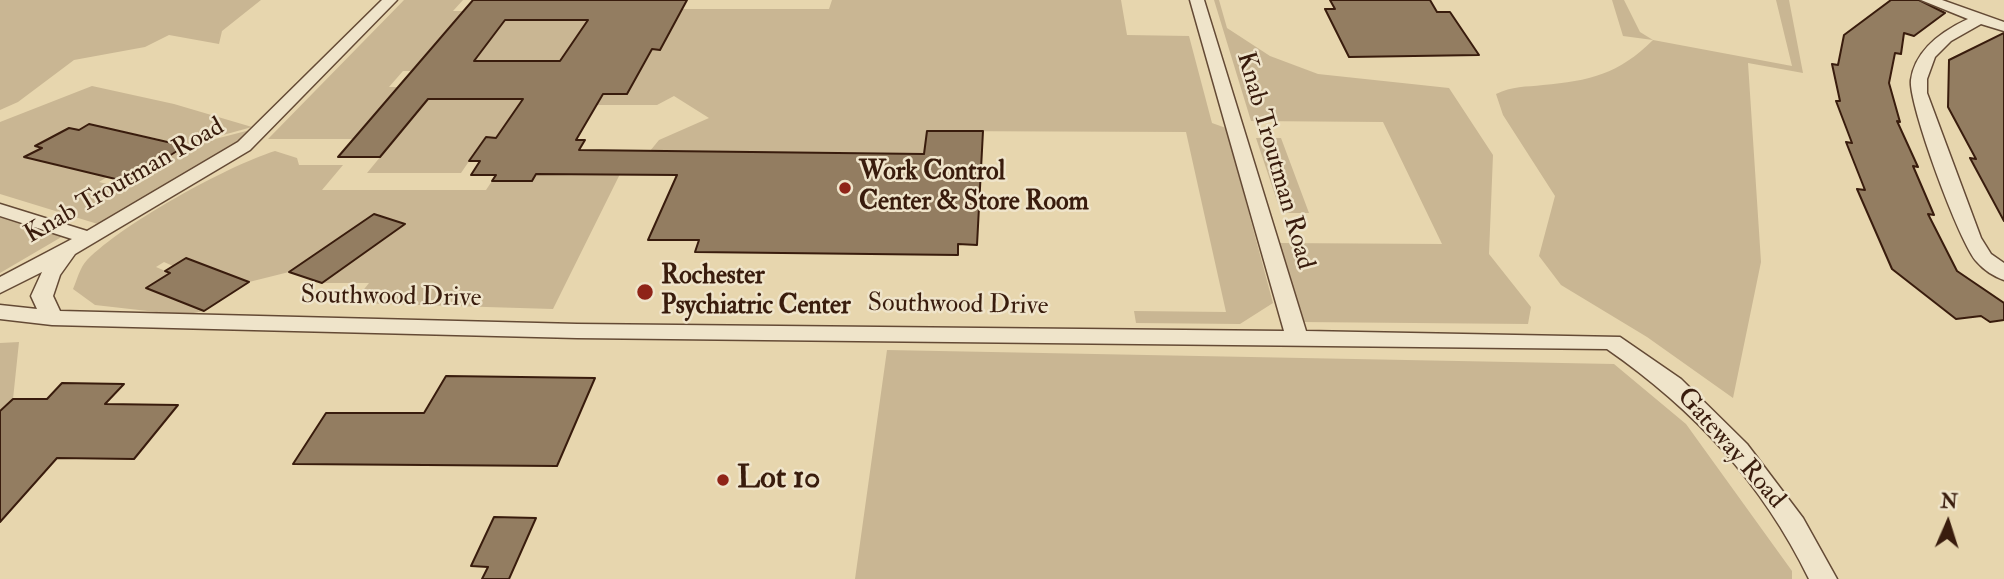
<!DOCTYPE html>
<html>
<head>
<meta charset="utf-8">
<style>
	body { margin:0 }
	#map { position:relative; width:2004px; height:579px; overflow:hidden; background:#e7d6ae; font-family:"IM FELL Double Pica",serif }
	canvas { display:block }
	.north { position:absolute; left:1913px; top:488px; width:70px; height:70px; -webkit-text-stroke:5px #efe4ca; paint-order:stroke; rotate:3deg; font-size:19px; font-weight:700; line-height:28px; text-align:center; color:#391c0d }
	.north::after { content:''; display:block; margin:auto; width:24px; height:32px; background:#391c0d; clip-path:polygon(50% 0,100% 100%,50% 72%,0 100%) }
</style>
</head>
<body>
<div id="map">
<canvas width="2004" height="579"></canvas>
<div class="north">N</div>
</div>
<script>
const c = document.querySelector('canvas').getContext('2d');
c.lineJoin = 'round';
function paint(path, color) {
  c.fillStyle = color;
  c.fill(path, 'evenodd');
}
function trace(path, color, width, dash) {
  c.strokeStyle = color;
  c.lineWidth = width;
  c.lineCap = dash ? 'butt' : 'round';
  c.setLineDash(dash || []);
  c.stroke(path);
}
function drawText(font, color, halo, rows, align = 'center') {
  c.font = font + ' "IM FELL Double Pica",serif';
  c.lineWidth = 5;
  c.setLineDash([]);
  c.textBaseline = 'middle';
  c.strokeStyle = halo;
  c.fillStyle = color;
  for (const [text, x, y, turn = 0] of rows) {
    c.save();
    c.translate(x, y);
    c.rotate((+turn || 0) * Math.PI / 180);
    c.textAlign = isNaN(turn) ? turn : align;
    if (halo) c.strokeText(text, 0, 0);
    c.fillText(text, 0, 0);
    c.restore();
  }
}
paint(new Path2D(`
	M0 0H261L222 31 219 44 169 35 145 47 74 60 18 102 0 110Z
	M404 0H463L453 11H463L430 49 436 60H421L411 71H403L389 87H399L353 139H268Z
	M832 0H1121L1127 35 1189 36 1212 123 1226 128 1273 303 1240 324 1136 323 1134 311 1226 312 1186 132 927 131 924 154 650 151 659 140 709 118 674 96 657 105H574L581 94H627L652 49H660L673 9H829Z
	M1214 0H1219L1227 28 1270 56 1318 74 1449 88 1493 155 1489 254 1531 307 1528 324 1300 322 1276 243 1442 244 1383 122 1251 121Z
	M1612 0H1624L1640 32 1653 40 1792 66 1776 0H1789L1803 73 1748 63 1761 262 1733 398 1647 337 1561 285 1539 256 1555 196 1503 115 1496 94C1512 86 1526 87 1543 85 1589 81 1619 74 1653 40L1623 36Z
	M595 11 553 70 538 61H474L507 17 552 20 557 14Z
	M92 86 174 104 252 127 187 145 89 124 79 130 69 128 36 145 42 148 25 157 107 177 99 182 119 187 188 146 254 129 227 151 101 225 0 194V122Z
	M505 91 543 102H521L496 138H485L461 173H367L428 99 446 100 450 94Z
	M1256 138H1281L1309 213H1281Z
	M275 151 297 158 299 165H343L322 190H486L492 181H532L536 174H620L553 309 353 303 369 283H322L404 224 374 214 289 272 249 282 186 258 173 266 164 262 156 267 170 273 147 288 204 311 183 315 95 305 73 289C77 280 80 267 87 260 124 223 225 167 275 151Z
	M0 212 70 232 0 273Z
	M19 342 13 399 0 411V343Z
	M887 350 1614 364 1686 424 1792 571V579H855Z`), '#c9b693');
const building = new Path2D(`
	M473 0H687L660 50 652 49 627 94H603L576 140H585L579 150 924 154 927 131H983L977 245 958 244V255L695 252 699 240H648L677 175 536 174 532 181H492L496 175H471L480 161H469L486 137 496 138 523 99H428L380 157H338ZM505 20H588L560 61H474Z
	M1330 0H1430L1437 12H1450L1479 55 1349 57 1325 9H1335Z
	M1891 0H1919L1945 13 1914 36 1904 33 1901 54 1895 53 1889 83 1900 122 1897 121 1918 167 1913 166 1934 215 1928 214 1957 271 2004 303V320L1990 322 1981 316 1956 319 1892 269 1857 189 1865 190 1846 142 1852 143 1836 101H1840L1832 64 1838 65 1844 35Z
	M2004 33V221L1970 158 1976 159 1948 107 1949 60Z
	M89 124 185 146 128 182 24 157 42 148 35 146 69 128 79 130Z
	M374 214 405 224 322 283 289 272Z
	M186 258 249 282 204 311 146 288 170 273 165 271Z
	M446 376 595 378 557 466 293 464 326 413H424Z
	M62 383 124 384 105 404 178 405 134 459 57 458 0 522V411L13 399H47Z
	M494 517 536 518 509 579H482L488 567 471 566Z`);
paint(building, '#937d61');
trace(building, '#391c0d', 2);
const street = new Path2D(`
	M382 0H397L250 150 75 254 60 275 53 296 60 311 577 324 1284 331 1190 0H1204L1306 331 1620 337 1681 379 1747 444 1803 518 1837 579H1809C1762 483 1695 410 1607 349L577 338 52 325 0 319V305L37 309 31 296 42 272 0 293V277L72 239 0 216V204L87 231 238 142Z
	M1921 0H1942L2004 22V31L1981 24 1951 41 1935 57 1927 79V93L1981 238 1991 254 2004 263V280C1995 277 1984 270 1977 262 1960 245 1908 103 1911 80 1915 50 1942 31 1968 19Z`);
trace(street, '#644a35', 3);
paint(street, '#efe4ca');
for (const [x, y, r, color] of [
	[845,188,7,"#8f2418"],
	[645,292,9,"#8f2418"],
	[723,480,7,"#8f2418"]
]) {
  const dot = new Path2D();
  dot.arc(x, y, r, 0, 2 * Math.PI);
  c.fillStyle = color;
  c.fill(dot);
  trace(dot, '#efe4ca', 2.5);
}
drawText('26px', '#391c0d', '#efe4ca', [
	["Knab Troutman Road",1274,161,74],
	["Knab Troutman Road",125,182,-30],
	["Southwood Drive",391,298,1],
	["Southwood Drive",958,306,1],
	["Gateway Road",1730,449,49]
]);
drawText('bold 26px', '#391c0d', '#efe4ca', [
	["Work Control",859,173],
	["Center & Store Room",859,203],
	["Rochester",661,277],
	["Psychiatric Center",661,307]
], 'left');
drawText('bold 32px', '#391c0d', '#efe4ca', [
	["Lot 10",737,480]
], 'left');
</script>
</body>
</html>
